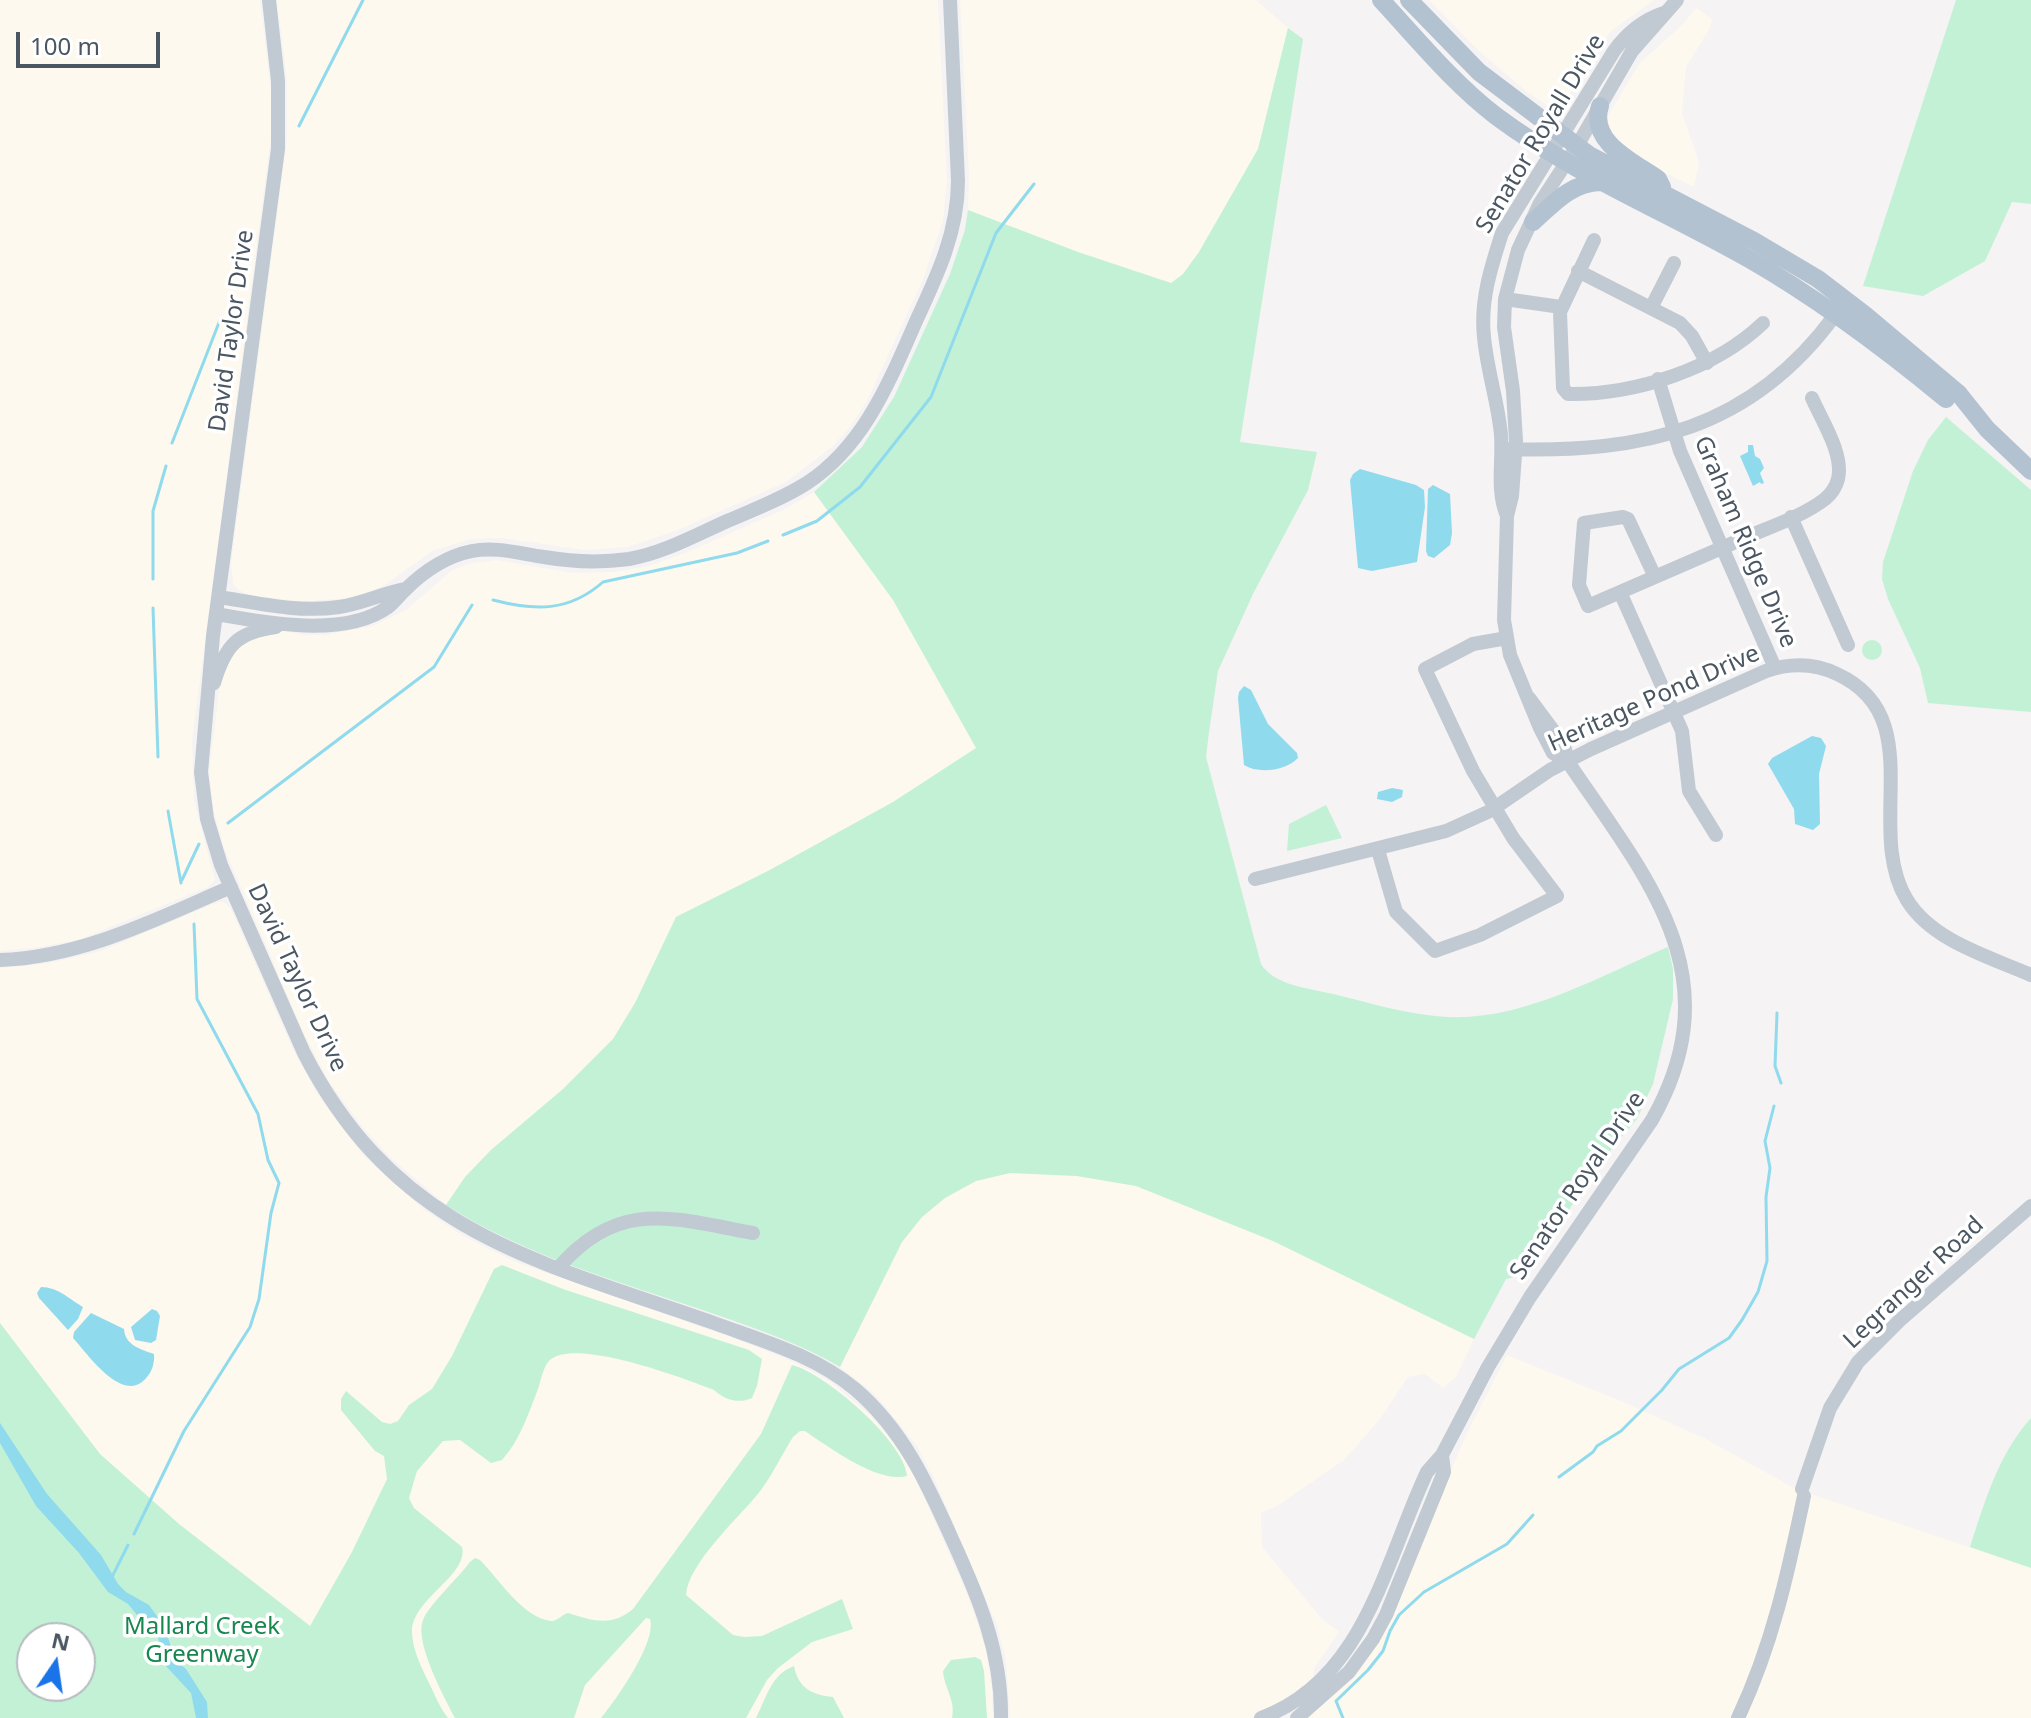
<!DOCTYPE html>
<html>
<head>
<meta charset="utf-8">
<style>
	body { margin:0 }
	#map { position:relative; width:2031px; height:1718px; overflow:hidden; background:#f5f3f3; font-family:"Noto Sans",sans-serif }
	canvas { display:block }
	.north { position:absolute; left:16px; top:1622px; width:80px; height:80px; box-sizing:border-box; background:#fff; border:2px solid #b7bbc0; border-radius:50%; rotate:13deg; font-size:22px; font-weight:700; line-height:32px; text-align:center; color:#4a5661 }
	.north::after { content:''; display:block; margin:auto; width:28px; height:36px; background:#1a73e8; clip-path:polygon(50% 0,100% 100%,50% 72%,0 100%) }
	.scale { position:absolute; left:16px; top:32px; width:144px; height:36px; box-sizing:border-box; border:4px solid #4a5661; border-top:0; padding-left:10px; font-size:24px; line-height:28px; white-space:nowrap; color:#4a5661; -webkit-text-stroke:6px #fff; paint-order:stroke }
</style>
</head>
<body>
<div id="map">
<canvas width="2031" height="1718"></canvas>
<div class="north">N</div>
<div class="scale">100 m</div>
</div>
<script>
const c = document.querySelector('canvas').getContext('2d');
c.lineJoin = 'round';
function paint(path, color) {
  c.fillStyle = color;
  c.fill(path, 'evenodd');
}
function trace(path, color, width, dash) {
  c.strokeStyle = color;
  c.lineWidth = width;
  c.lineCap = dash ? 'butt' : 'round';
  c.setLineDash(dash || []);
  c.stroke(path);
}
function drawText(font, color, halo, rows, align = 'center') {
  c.font = font + ' "Noto Sans",sans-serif';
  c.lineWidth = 7;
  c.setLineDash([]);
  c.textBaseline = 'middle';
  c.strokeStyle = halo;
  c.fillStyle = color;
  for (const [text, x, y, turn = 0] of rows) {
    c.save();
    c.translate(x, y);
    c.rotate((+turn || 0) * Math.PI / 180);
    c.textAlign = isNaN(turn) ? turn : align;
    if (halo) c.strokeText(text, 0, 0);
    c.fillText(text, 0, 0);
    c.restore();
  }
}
paint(new Path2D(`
	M0 0H260L273 108 271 137 192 741 194 800 215 880 208 887 81 939 40 947 0 951Z
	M277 0H938L947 181 943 221 923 279 867 401 850 427 832 447 786 482 678 530 628 547 584 550 502 538 471 539 432 551 385 585 356 597 304 602 250 595 238 590 233 584 231 564 287 138V81Z
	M960 0H1256L1288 28 1258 149 1199 252 1183 275 1171 283 1078 252 968 210 969 176Z
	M1429 0H1654L1610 32 1564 103 1557 107 1548 106 1527 92 1478 50Z
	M1696 8 1712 19 1710 28 1686 67 1682 113 1699 162 1694 187 1637 159 1609 136 1607 117 1640 63 1683 24Z
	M814 492 893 600 977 748 893 802 768 871 676 917 635 1003 613 1039 563 1089 491 1150 465 1177 446 1205 391 1158 364 1129 328 1080 304 1034 224 848 214 813 209 772 221 677 238 643 281 630 303 635H325L372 626 406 610 451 571 471 563 496 560 573 573 614 572 648 566 685 553 785 509Z
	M218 902H224L231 909 292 1047 318 1095 363 1155 422 1208 463 1236 516 1262 736 1339 796 1363 831 1382 871 1416 897 1447 915 1477 968 1596 986 1649 992 1691 993 1718H448L342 1650 179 1524 100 1454 0 1323V968L49 963 101 951Z
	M1010 1173 1077 1176 1136 1186 1273 1241 1474 1339 1456 1377 1443 1388 1425 1374 1408 1377 1380 1419 1344 1460 1277 1506 1261 1513 1262 1547 1323 1620 1339 1632 1314 1668 1313 1680 1275 1708 1252 1718H1010L1006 1660 997 1625 933 1476 917 1446 885 1406 872 1392 840 1367 902 1242 922 1217 945 1198 976 1181Z
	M1507 1355 1621 1401 1706 1439 1796 1489 2031 1568V1718H1308L1333 1695 1420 1543 1467 1433Z`), '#fdf9ef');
paint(new Path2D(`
	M1956 0H2031V204L2012 202 1985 261 1923 296 1863 286Z
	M1288 28 1303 39 1240 442 1317 452 1308 490 1253 594 1218 671 1209 732 1206 757 1261 964C1275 986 1309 988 1333 994 1370 1003 1409 1015 1447 1017 1523 1021 1600 976 1668 947L1673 969V999L1653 1084 1637 1119 1588 1177 1551 1242 1525 1275 1506 1279 1474 1339 1273 1241 1136 1186 1077 1176 1010 1173 976 1181 945 1198 922 1217 902 1242 840 1367C801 1344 760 1330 717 1315 625 1283 528 1258 446 1205L465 1177 491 1150 563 1089 613 1039 635 1003 676 917 768 871 893 802 976 748 893 600 814 492 862 447 894 397 950 274 965 230 968 210 1078 252 1171 283 1183 274 1199 252 1258 149Z
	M1946 417 2031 490V712L1928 703 1920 668 1888 599 1882 579 1883 562 1913 471 1928 440Z
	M1862 650a10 10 0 1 1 20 0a10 10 0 1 1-20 0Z
	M1326 805 1342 838 1287 851 1289 824Z
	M502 1265 563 1289 749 1350 762 1359 757 1386 752 1398C738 1404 725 1400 714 1390 685 1379 573 1336 549 1361 543 1367 541 1381 538 1389 528 1415 520 1440 502 1460L491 1463 460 1440 443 1441 417 1471 409 1498 414 1508 462 1547C469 1575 413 1598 412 1631 412 1648 420 1664 427 1679 434 1692 439 1707 448 1718H0V1323L100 1454 179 1524 310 1626 352 1552 387 1479 384 1456 375 1451 341 1410V1399L346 1391 382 1422 390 1424 398 1421 409 1405 432 1389 452 1356 494 1269ZM32 1638H80V1686H32Z
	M792 1365C825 1373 905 1442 907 1476 878 1484 829 1447 805 1431H800L793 1437C781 1456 771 1478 757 1495 737 1519 688 1564 686 1595L733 1635 744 1637 762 1636 842 1599 853 1629 812 1642 778 1668 767 1680 746 1718H601C616 1700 657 1642 650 1619L646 1618 585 1685 574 1718H455C444 1697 414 1642 423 1620 428 1606 459 1577 470 1562L475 1558 480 1560C498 1578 523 1618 551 1621 558 1621 561 1615 568 1613 594 1621 611 1627 633 1609L761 1434Z
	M2031 1418V1568L1970 1547C1985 1501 1998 1455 2031 1418Z
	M975 1657 981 1660 984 1671 987 1718H952C956 1700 944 1688 943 1671L951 1660Z
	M794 1666C798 1688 812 1695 833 1697L844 1718H756C766 1699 771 1674 794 1666Z`), '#c3f1d5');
paint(new Path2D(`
	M1748 445H1753L1755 456 1760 459 1764 468 1760 473 1764 483 1761 484 1760 482 1753 486 1740 456 1748 452Z
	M1360 469 1416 485 1424 490 1425 507 1417 562 1372 571 1358 568 1350 480 1353 474Z
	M1433 485 1450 494 1452 533 1450 545 1434 558 1428 556 1426 551 1428 489Z
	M1244 686 1251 690 1268 724 1297 753 1298 758C1286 771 1258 774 1244 765L1238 698 1239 692Z
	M1812 736 1821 738 1826 746 1819 774 1820 824 1813 830 1795 824 1794 809 1768 764 1772 758Z
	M1392 788 1403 790 1402 797 1392 802 1377 799 1378 792Z
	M41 1287C58 1287 69 1299 83 1307L78 1319 68 1330 39 1298 37 1293Z
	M152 1309 157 1311 160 1316 156 1340 151 1343 135 1340 131 1327Z
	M91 1313 124 1329C125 1345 140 1349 154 1354 155 1364 151 1375 142 1382 119 1400 86 1352 73 1338L74 1332Z
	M0 1423 47 1494 101 1555 118 1584 126 1592 149 1605 164 1626 176 1661 186 1669 207 1702 208 1718H196L191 1693 164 1664 157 1633 142 1621 128 1604 108 1592 79 1553 36 1506 0 1443Z`), '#90daee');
trace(new Path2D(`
	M299 126 363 0
	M172 443 220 320
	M783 535 817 521 860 487 931 397 996 233 1034 184
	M153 579V511L166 466
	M493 600C535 611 569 612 603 582L737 553 768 541
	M153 608 158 757
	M168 811 181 883
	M228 823 434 667 472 605
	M182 880 199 844
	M1777 1013 1775 1066 1781 1083
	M1559 1477 1593 1452 1597 1446 1621 1431 1662 1390 1679 1369 1729 1338 1742 1320 1758 1292 1767 1261 1766 1197 1770 1168 1765 1141 1774 1106
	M134 1534 184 1431 250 1327 259 1299 271 1213 279 1183 268 1160 258 1114 197 999 194 924
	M112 1577 128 1545
	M1343 1718 1336 1701 1368 1670 1383 1651 1390 1631 1399 1615 1424 1592 1507 1544 1533 1515`), '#90daee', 3);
trace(new Path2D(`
	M269 0 278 81V149L213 636 201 772 207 819 221 865 304 1053C397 1234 538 1261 714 1323 763 1341 814 1355 855 1389 903 1430 927 1483 952 1539 979 1598 1002 1653 1001 1718
	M1594 240 1560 312 1563 388 1568 394C1635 395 1715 369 1763 323
	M1578 271 1680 323 1692 336 1707 363
	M1505 299 1561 307
	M1651 308 1674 263
	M1658 379 1680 451 1775 668
	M1508 449C1643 453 1751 430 1835 315
	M1507 516C1496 490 1503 462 1501 435 1498 402 1487 370 1484 337 1480 301 1491 267 1502 233L1614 51C1627 33 1643 20 1664 13
	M1791 517 1848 645
	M1655 577 1628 519 1623 517 1584 523 1579 585 1588 606C1641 583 1694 560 1747 537 1772 526 1803 516 1825 499 1831 494 1836 487 1838 479 1844 454 1822 421 1812 398
	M1620 592 1682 731 1689 791 1716 835
	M219 597C257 603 299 613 339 607 362 604 383 593 406 589
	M216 614C265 623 345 638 388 607 395 602 399 595 405 590 423 572 447 556 472 551 496 546 521 554 544 557 573 562 600 563 629 559 663 553 694 536 725 522 753 510 782 499 807 483 865 445 890 380 917 319 938 274 958 231 958 181L950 0
	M214 683C225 646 237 632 276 627
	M1568 762 1553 753 1540 728 1510 655 1504 620 1507 516 1512 496 1516 441 1513 391 1504 327 1505 299 1518 250 1540 203 1577 146 1632 51 1677 0
	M1378 850 1396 912 1435 951 1480 935 1557 896 1513 838 1473 771 1425 669 1473 644 1507 638
	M1255 879 1446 831 1490 811 1550 770 1591 749 1766 671C1790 663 1814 663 1837 674 1931 717 1863 828 1907 900 1932 941 1990 957 2031 975
	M0 960C83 957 156 919 231 887
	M558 1268C619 1198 672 1218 753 1233
	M1802 1489 1830 1408 1858 1362 1899 1321 2031 1206
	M1261 1718C1365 1680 1385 1561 1427 1472L1442 1455 1488 1367 1530 1297 1652 1120C1734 975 1647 879 1568 762L1564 745 1529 698
	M1297 1718 1349 1672 1373 1639 1386 1615 1444 1472 1442 1455
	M1738 1718C1772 1646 1788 1573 1804 1496`), '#c1cad2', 14);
trace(new Path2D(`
	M1381 0C1418 40 1453 83 1496 116 1575 175 1665 211 1749 259 1819 299 1884 348 1946 399
	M1409 0 1479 72 1589 155 1754 241 1818 279 1865 315 1959 394 1987 429 2031 471
	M1600 106C1588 142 1634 162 1658 179L1662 187
	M1533 222C1554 203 1571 183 1600 182`), '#b3c2d1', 18);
drawText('24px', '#4a5661', '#fff', [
	["Senator Royall Drive",1541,134,-59],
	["David Taylor Drive",232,331,-82],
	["Graham Ridge Drive",1745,542,67],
	["Heritage Pond Drive",1654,699,-24],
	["David Taylor Drive",297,978,65],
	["Senator Royal Drive",1578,1186,-56],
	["Legranger Road",1914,1283,-43]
]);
drawText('24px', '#17864f', '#fff', [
	["Mallard Creek",202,1627],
	["Greenway",202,1655]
]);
</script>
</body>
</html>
